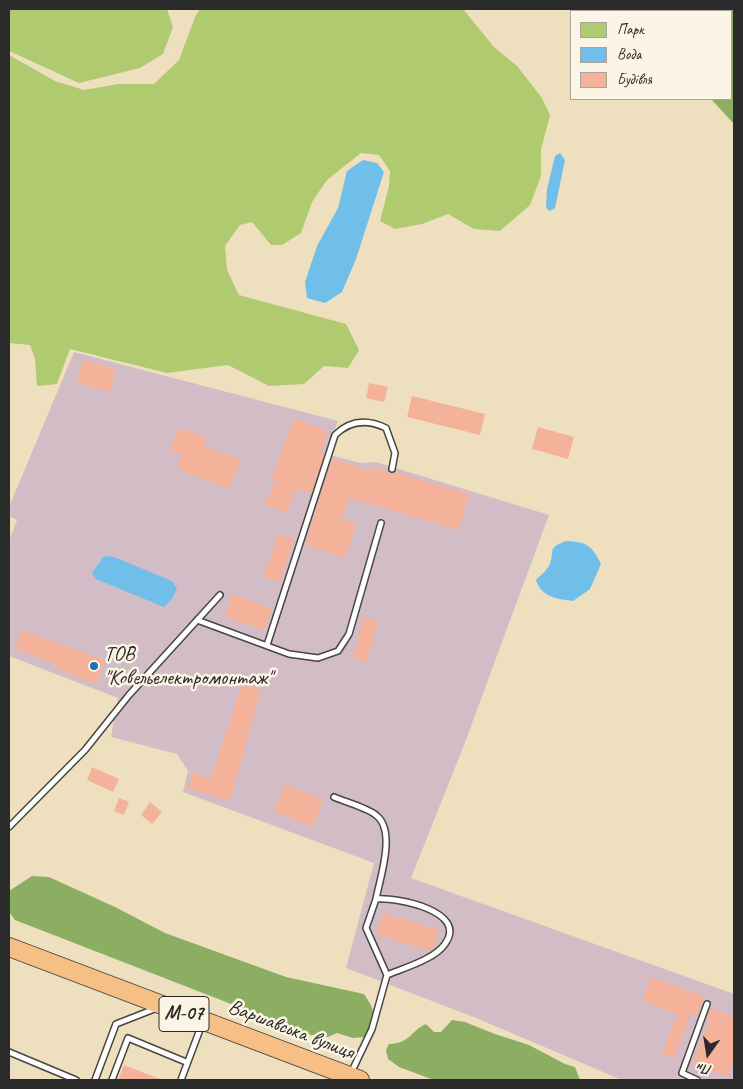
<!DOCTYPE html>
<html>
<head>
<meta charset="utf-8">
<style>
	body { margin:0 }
	#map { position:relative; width:743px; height:1089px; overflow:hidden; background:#eee0bf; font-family:Caveat,sans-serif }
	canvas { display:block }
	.frame { position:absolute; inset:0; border:10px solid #2b2b2b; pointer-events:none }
	.legend { position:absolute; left:570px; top:10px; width:162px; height:90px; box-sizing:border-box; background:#fcf5e5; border:1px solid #a8a49b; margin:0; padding:6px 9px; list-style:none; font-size:15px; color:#2b2b2b }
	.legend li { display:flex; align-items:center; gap:10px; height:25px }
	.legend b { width:25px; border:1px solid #a8a49b }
	.north { position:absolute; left:683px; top:1029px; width:50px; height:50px; -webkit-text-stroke:4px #fcf5e5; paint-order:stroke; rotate:193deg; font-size:14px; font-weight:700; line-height:20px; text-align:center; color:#2b2b2b }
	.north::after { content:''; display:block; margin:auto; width:18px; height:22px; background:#2b2b2b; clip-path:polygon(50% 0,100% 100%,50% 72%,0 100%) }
</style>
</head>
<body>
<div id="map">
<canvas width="743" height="1089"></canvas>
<div class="frame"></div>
<ul class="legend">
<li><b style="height:14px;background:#b0ca70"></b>Парк</li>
<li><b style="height:14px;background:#70beea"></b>Вода</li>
<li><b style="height:14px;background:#f4b29a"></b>Будівля</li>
</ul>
<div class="north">Пн</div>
</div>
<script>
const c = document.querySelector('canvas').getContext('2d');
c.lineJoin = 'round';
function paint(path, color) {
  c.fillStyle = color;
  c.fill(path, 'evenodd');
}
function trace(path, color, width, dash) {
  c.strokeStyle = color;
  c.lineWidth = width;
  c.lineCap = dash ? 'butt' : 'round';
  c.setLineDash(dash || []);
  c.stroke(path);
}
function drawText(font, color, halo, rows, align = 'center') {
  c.font = font + ' Caveat,sans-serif';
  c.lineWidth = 5;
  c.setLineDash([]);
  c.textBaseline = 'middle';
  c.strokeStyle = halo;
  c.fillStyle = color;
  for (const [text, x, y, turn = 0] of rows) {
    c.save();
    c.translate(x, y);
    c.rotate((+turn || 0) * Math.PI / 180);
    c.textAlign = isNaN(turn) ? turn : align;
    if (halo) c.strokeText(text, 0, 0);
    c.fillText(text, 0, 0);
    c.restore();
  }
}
paint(new Path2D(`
	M74 352 338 421 326 454 361 463 376 462 549 515 464 745 411 878 734 994V1080H622L476 1018 346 968 374 863 183 792 188 771 177 754 111 737 118 698 9 656V541L17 520 9 516V507Z`), '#d2bdc6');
paint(new Path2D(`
	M9 9H167L173 27 163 54 140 68 79 83 9 51Z
	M200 9H463L494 47 517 66 542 98 550 115 541 150V176L530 205 500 231 474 229 448 214 422 224 395 229 380 221 389 186 390 171 379 155 361 153 327 180 312 202 301 233 282 245H271L252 222 240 225 225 246 227 270 239 295 346 324 359 350 348 368 324 366 304 384 269 386 228 365 167 373 70 349 57 384 37 386 35 359 30 345 9 343V55L55 81 84 90 118 84H154L179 60 195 17Z`), '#b0ca70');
paint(new Path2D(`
	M633 9H734V124L711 99H732V11H636Z
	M32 876 49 877 115 907 165 933 286 977 364 994C376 1012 378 1019 366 1037L353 1038 337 1033 328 1037 311 1035 15 920 9 912V891Z
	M452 1020 465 1022 495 1034 529 1045 565 1064 575 1067 580 1080H434L399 1067 388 1059 386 1050 389 1044C411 1043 409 1032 426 1024L434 1032H441Z`), '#8cae62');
paint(new Path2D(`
	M560 153 565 160 555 208 550 211 546 208 547 189 555 156Z
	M363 160 377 163 384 172 356 259 342 292 325 303 307 298 305 282 317 246 338 208 347 171Z
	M566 541C588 542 592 546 601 564L590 589 573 601C557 599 541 597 536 580 541 575 547 570 550 564 555 549 547 548 566 541Z
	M104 556 114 557 172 581 177 589 171 600 164 607 96 579 92 573Z`), '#70beea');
paint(new Path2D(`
	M83 360 116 369 110 392 77 383Z
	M369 383 388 387 384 402 366 398Z
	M412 396 485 414 480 435 407 417Z
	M294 418 327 431 321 455 324 456 311 494 296 488 287 513 265 505 275 479 271 478Z
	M538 427 574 437 568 459 532 449Z
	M178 428 207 437 204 447 241 459 230 489 177 469 182 455 170 451Z
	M332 459 372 471 374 466 391 473 395 472 469 494 459 530 349 498 342 519 356 524 345 558 305 545Z
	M278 535 294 539 280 582 263 576Z
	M233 594 272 609 264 630 224 616Z
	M363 617 378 621 367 662 353 658Z
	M22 630 105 660 96 684 55 668 56 664 15 649Z
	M242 684 261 690 230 801 188 789 193 772 211 779Z
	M92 767 119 779 113 792 87 780Z
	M284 784 323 799 313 827 274 812Z
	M119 798 129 802 124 815 114 811Z
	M150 802 162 812 152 824 141 815Z
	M383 913 439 930 433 949 431 951 376 935Z
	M651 977 704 996 698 1015 691 1012 674 1059 662 1054 677 1014 642 1001Z
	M710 1008 734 1017V1061L728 1077 693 1063 710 1019 707 1018Z
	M124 1065 160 1079V1080H118Z`), '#f4b29a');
const service = new Path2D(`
	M197 620 289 654 318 658 338 651 349 634 381 523
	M267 645 335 435C350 420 367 419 386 428L395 453 392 469
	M334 797C345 802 369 808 377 816 396 832 380 878 376 899
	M9 827 85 750 129 695 220 595
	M9 1052 76 1080
	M351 1073 372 1029 387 975 366 928 376 899C396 897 469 911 445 944 435 959 404 968 387 975
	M95 1080 116 1024 157 1008
	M112 1080 128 1038 186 1062
	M181 1080 202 1024
	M697 1080 682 1073 707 1004`);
const trunk = new Path2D(`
	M9 947 360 1080`);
trace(service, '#484641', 8);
trace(trunk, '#484641', 20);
trace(service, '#fff', 5);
trace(trunk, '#f5bf86', 18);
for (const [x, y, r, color] of [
	[94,666,5,"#1f6fb2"]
]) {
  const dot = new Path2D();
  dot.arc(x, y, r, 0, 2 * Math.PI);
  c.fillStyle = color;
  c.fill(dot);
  trace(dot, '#fcf5e5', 2);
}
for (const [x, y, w] of [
	[184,1014,50]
]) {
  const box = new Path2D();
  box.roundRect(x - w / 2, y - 17.5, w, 35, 4);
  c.fillStyle = '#fcf5e5';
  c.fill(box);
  trace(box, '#2b2b2b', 1);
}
drawText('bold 20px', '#2b2b2b', null, [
	["М-07",184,1014]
]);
drawText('21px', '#2b2b2b', '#fcf5e5', [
	["ТОВ",104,654],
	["\"Ковельелектромонтаж\"",104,678]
], 'left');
drawText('21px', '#2b2b2b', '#fcf5e5', [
	["Варшавська вулиця",291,1030,21]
]);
</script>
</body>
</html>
